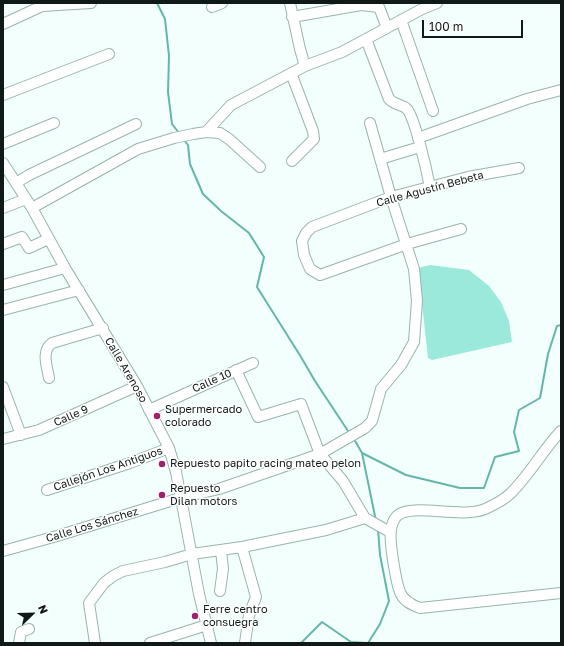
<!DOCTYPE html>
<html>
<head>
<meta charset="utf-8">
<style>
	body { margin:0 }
	#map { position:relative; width:564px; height:646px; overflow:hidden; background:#f3fffc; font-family:"Golos Text",sans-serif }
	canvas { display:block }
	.frame { position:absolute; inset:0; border:4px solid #0f1a18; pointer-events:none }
	.north { position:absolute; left:12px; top:594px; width:40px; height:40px; -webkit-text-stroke:3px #fff; paint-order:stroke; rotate:67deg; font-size:11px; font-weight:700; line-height:16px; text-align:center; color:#0f1a18 }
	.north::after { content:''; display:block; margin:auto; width:14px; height:18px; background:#0f1a18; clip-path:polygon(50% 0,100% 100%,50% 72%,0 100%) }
	.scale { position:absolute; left:422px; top:20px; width:101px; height:18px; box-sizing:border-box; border:2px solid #0f1a18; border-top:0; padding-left:5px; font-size:12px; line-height:14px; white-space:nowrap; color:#0f1a18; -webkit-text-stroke:3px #fff; paint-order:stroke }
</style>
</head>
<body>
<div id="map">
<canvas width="564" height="646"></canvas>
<div class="frame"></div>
<div class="north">N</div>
<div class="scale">100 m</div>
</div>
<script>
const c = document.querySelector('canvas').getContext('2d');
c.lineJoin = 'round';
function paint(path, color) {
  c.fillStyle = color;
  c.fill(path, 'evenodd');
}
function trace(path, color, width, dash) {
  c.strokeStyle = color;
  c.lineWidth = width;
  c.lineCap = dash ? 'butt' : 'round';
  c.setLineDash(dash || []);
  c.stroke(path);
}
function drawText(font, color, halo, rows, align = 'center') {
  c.font = font + ' "Golos Text",sans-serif';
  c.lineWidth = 3;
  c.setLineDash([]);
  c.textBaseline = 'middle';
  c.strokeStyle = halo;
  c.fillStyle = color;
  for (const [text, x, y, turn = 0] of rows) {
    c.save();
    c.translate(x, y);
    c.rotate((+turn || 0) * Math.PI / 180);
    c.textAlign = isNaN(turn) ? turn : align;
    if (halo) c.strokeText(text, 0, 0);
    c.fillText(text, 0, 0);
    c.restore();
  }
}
paint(new Path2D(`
	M430 265 469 270 489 286 501 302 509 321 512 342 432 360 428 358 418 268Z`), '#9ae9db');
trace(new Path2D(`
	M157 3 165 19 169 56 168 92 172 124 179 133
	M184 140 188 145 190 164 203 194 221 211 249 233 264 257 257 287 301 357 315 381 350 434
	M354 439 362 453 376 521
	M362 453 406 475 460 488H484L495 457 519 451 514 432 519 410 540 398 548 354 557 326 561 325
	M301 643 322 622 351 642 368 643 380 624 389 601 380 555 378 529`), '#64b6a8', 2);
const minor = new Path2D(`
	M290 3 300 49 305 66
	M212 7 222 3
	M292 17 361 5 379 7 387 28
	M401 20 433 111
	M3 24 42 6 91 3
	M366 39 389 99C396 106 402 104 407 109 415 118 427 172 430 187
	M291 73 313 131 314 139 292 161
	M3 95 109 54
	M370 123 391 197 414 269 417 301 414 342 401 365 381 389 372 421 365 428 320 454 343 481 365 518 390 532
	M206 132 220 133 229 139 260 167
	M418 138 527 99 561 90
	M3 144 54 123
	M380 159 420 147
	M3 163 32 208 65 268 137 386 169 448 176 472 199 594 211 643
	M16 183 29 175 136 124
	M3 208 26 199
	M32 208 138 149 174 138 193 134 206 132 231 105 305 66 342 52 422 9 437 3
	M461 229 407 244 320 275 310 269 304 255 302 241 306 233 312 227 391 197 468 177 519 168
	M3 244 22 237 29 248 48 239
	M3 285 65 268
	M3 310 79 290
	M49 378C47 366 41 351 52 343L103 328
	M3 387 21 435
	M149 410 253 363
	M561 431C543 450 530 474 511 493 504 500 494 505 485 509 461 519 413 503 398 515 394 518 391 526 391 531 389 541 396 582 400 592 403 601 412 605 420 608L561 593
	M3 439 39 430 137 386
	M47 490 130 463 169 448
	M242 547 256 597 249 615 245 643
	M3 551 57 536 180 498 219 489 320 454 301 404 258 417 236 370
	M220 591 223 569 221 550
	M19 643 21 632 29 629
	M95 643 89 603 104 583 113 576 123 571 165 562 192 554 242 547 326 530 365 518
	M150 643 207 625`);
trace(minor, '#97b4ae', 12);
trace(minor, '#fff', 10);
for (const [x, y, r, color] of [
	[157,416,4,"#a11f6f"],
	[162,464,4,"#a11f6f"],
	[162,495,4,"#a11f6f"],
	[195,616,4,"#a11f6f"]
]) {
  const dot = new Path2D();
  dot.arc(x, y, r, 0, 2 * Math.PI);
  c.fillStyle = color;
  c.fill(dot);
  trace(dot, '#fff', 1.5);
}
drawText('11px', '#0f1a18', '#fff', [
	["Calle Agustín Bebeta",430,189,-15],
	["Calle Arenoso",126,370,60],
	["Calle 10",212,381,-24],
	["Calle 9",71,416,-24],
	["Callejón Los Antiguos",108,469,-19],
	["Calle Los Sánchez",92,525,-17]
]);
drawText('11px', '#0f1a18', '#fff', [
	["Supermercado",165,410],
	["colorado",165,423],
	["Repuesto papito racing mateo pelon",170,464],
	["Repuesto",170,489],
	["Dilan motors",170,502],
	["Ferre centro",203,610],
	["consuegra",203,623]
], 'left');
</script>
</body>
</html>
